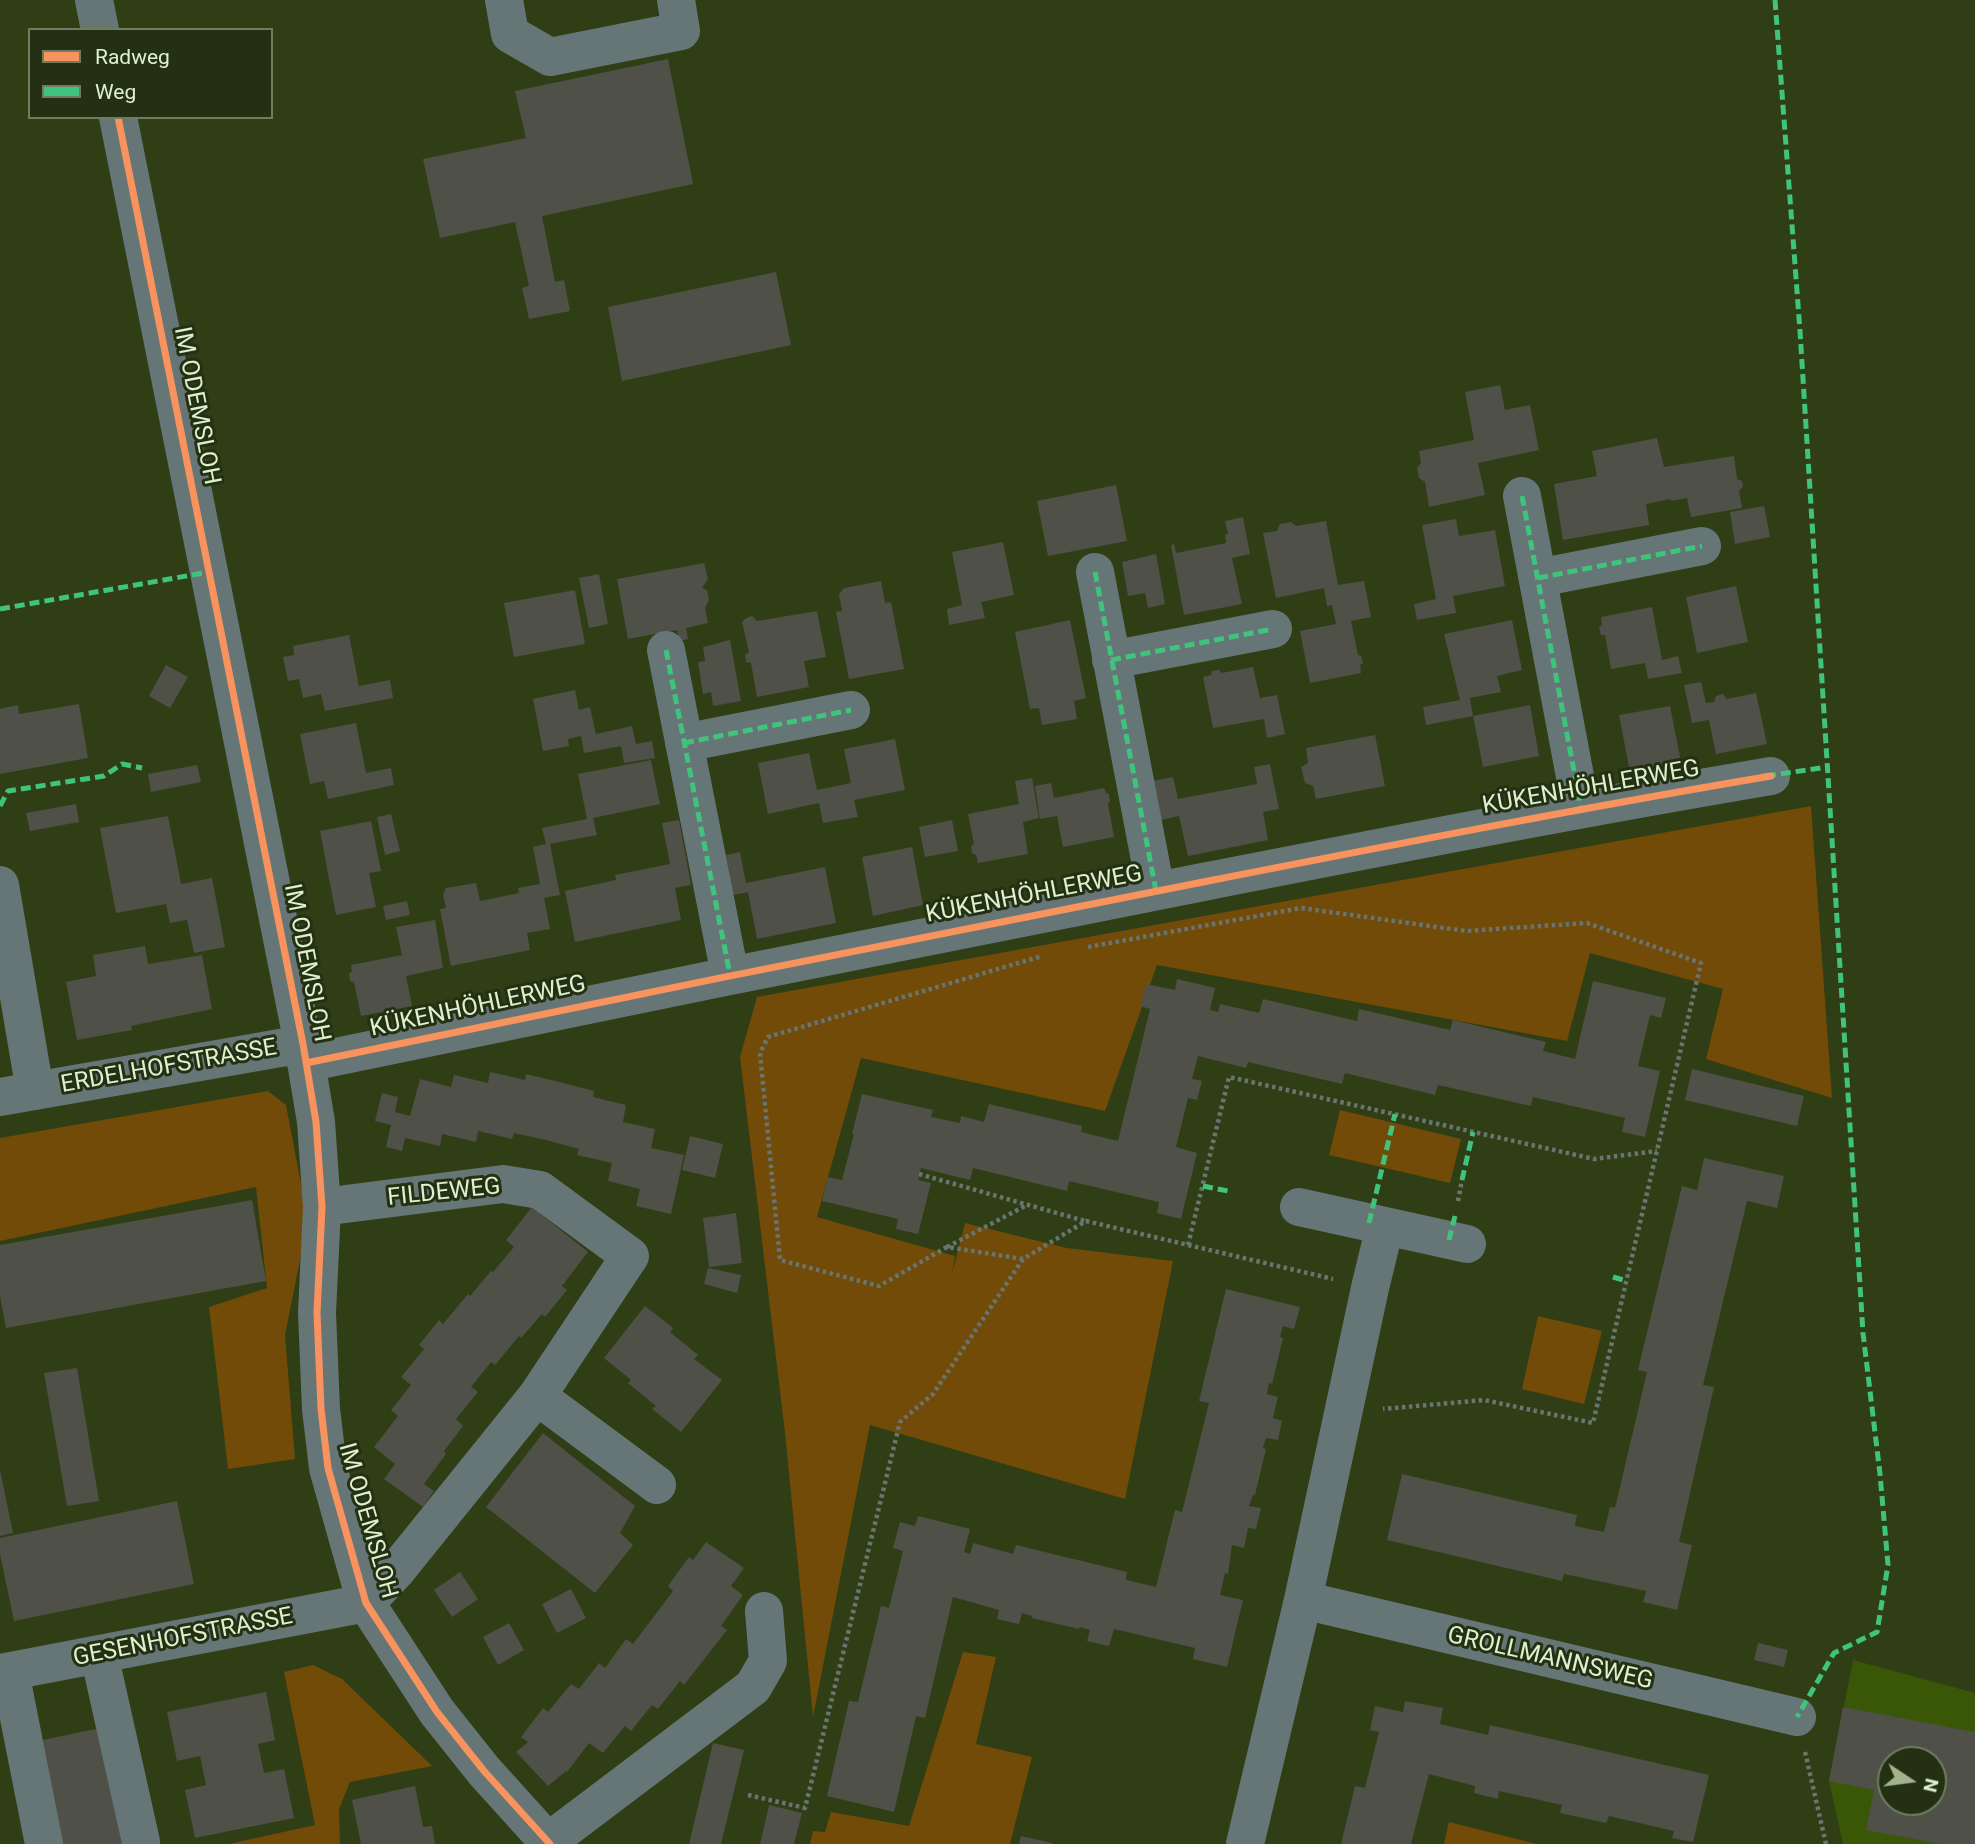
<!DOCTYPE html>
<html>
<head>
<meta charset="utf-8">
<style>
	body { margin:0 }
	#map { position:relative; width:1975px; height:1844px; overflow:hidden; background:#2f3e15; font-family:Roboto,sans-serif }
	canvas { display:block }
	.legend { position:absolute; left:28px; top:28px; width:245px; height:91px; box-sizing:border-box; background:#243014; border:2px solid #6f7d5e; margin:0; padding:9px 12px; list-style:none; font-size:21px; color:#dff0cd }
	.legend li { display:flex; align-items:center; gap:14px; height:35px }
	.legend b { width:35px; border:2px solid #6f7d5e }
	.north { position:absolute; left:1877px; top:1746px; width:70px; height:70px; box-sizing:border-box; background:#243014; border:2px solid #6f7d5e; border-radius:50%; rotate:103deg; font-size:19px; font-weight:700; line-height:28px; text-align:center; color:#dff0cd }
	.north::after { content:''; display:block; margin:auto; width:24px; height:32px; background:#a1b28d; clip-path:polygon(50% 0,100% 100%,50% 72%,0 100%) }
</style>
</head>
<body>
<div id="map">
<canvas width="1975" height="1844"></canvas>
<ul class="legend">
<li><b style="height:9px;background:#f8935d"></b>Radweg</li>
<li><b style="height:9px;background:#40c37c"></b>Weg</li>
</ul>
<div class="north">N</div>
</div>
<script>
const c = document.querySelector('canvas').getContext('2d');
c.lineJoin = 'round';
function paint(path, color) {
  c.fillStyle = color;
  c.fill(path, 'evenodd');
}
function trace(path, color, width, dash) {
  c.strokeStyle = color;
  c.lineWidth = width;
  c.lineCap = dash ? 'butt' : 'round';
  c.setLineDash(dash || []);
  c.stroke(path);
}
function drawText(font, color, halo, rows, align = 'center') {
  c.font = font + ' Roboto,sans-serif';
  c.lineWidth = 6;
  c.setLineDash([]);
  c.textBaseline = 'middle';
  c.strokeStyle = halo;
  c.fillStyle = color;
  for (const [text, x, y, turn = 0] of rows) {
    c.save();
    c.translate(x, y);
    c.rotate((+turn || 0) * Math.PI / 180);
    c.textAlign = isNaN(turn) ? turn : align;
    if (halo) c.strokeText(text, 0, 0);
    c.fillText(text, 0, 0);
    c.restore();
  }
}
paint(new Path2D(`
	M1853 1660 1975 1693V1844H1843L1829 1781ZM1891 1760H1933V1802H1891Z`), '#3a5607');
paint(new Path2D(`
	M1811 806 1832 1098 1706 1059 1723 989 1590 953 1567 1041 1157 965 1105 1111 861 1058 817 1217 955 1256 952 1274 965 1223 1067 1248 1173 1261 1125 1499 870 1425 813 1717 785 1433 740 1057 757 997Z
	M268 1091 286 1105 306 1210 300 1260 285 1335 295 1459 228 1469 209 1307 267 1288 256 1187 0 1241V1138Z
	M1340 1110 1461 1139 1450 1183 1329 1155Z
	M1538 1316 1602 1331 1584 1404 1522 1389Z
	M963 1652 996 1657 976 1744 1032 1757 1010 1844H810L813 1831 825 1832 831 1812 909 1826Z
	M313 1665 342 1679 432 1766 350 1782 339 1809 340 1844H229L315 1825 284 1672Z
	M1449 1822 1537 1844H1444Z`), '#714b07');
paint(new Path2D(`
	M668 59 693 184 542 216 555 282 564 280 570 311 529 319 522 288 529 286 515 222 440 238 423 159 526 138 515 91Z
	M776 272 791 345 622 381 608 307Z
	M1500 385 1505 410 1530 405 1539 450 1478 463 1485 495 1429 507 1425 482 1419 478 1417 468 1421 463 1419 451 1474 440 1465 392Z
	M1657 438 1664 467 1734 456 1737 479 1742 481 1743 487 1739 491 1742 508 1691 517 1687 498 1671 501 1670 499 1646 504 1649 525 1563 540 1554 484 1597 476 1592 451Z
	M1116 485 1127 541 1048 556 1037 501Z
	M1764 506 1770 537 1735 544 1730 512Z
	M1243 517 1250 554 1232 558 1242 604 1184 615 1171 545 1174 544 1176 553 1226 543 1225 535 1228 534 1225 521Z
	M1456 519 1459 536 1495 530 1505 586 1453 596 1456 613 1417 620 1414 604 1436 599 1422 525Z
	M1326 521 1338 585 1364 581 1371 617 1351 621 1358 655 1361 656 1363 663 1360 665 1361 673 1310 683 1300 631 1336 624 1332 605 1327 606 1324 588 1276 598 1263 533 1277 531 1280 524 1291 522 1296 526Z
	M1003 542 1014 595 981 602 985 618 949 625 947 609 962 605 952 552Z
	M1156 554 1165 604 1148 608 1145 593 1128 596 1122 562Z
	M704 563 708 579 702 588 707 590 709 600 705 608 708 623 686 628 688 639 679 641 677 630 628 639 617 579Z
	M599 574 608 624 589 628 579 578Z
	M881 581 885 603 891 602 904 669 849 679 836 612 842 611 839 594 844 588Z
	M1736 586 1748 642 1697 653 1686 597Z
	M575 590 585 644 514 657 504 603Z
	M1652 607 1662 660 1678 656 1682 673 1648 679 1645 663 1611 669 1605 635H1601L1599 627 1602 625 1601 617Z
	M817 611 826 657 804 661 809 687 757 697 751 663 746 662 745 655 749 652 742 622 746 618 752 616 757 621Z
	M1070 620 1086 698 1074 701 1077 719 1042 725 1039 708 1030 709 1015 632Z
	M1512 620 1522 670 1497 676 1501 692 1470 698 1473 716 1530 705 1539 756 1483 767 1473 716 1426 725 1423 707 1460 700 1444 634Z
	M349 635 359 686 390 680 393 698 325 711 321 694 303 698 299 679 288 681 283 657 294 655 293 646Z
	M730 640 741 701 713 706 711 692 703 694 698 662 705 661 703 647Z
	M166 665 188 677 170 708 149 696Z
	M1253 667 1260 698 1277 695 1285 734 1267 738 1264 719 1213 728 1203 677 1211 675 1212 671 1219 670 1222 673Z
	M1701 682 1706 703 1714 702 1716 696 1723 694 1727 699 1756 693 1767 744 1716 754 1709 720 1692 723 1684 685Z
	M575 690 579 710 590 707 596 734 632 726 636 744 652 741 655 758 624 763 621 746 584 753 581 736 568 739 569 746 543 751 533 699Z
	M79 704 88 758 0 774V709L18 705 19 714Z
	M1670 706 1681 762 1630 772 1619 715Z
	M356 723 366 773 391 768 394 785 328 799 324 781 310 784 300 734Z
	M1375 735 1385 786 1316 799 1313 786 1305 783 1301 767 1308 763 1306 748Z
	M895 739 905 790 854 800 858 817 823 823 819 803 768 814 758 763 809 753 817 790 851 783 844 749Z
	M651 760 660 804 593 818 597 835 550 844 560 895 544 898 550 929 527 933 530 950 451 966 440 909 446 908 443 894 446 888 476 883 480 901 519 893 518 888 540 884 533 847 546 844 542 828 587 819 578 774Z
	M1270 764 1279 809 1263 812 1268 840 1188 856 1179 816 1161 820 1153 781 1173 777 1178 799 1257 784 1254 767Z
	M197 765 201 782 151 792 148 774Z
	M1032 778 1039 818 1023 822 1028 854 978 863 976 855 972 853 971 846 974 844 968 814 1019 804 1015 781Z
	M1051 783 1054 798 1104 788 1106 793 1109 794 1110 801 1108 804 1114 837 1063 847 1057 816 1040 819 1035 786Z
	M76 804 79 822 30 831 26 813Z
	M391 814 400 851 385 855 377 817Z
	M168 816 181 884 212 878 225 947 194 953 187 920 170 923 166 904 116 913 100 828Z
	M679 820 691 885 675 888 681 920 575 942 565 891 616 880 615 875 670 864 662 823Z
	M952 820 958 851 925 857 919 827Z
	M371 821 381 871 369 873 376 907 336 915 320 831Z
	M912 847 923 905 873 916 862 857Z
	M740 852 746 883 825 867 836 923 757 939 748 892 733 895 726 855Z
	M407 901 410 915 386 920 383 906Z
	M435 920 443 968 406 976 412 1006 361 1016 354 982 350 981 349 974 352 971 351 965 402 955 396 927Z
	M145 946 148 964 202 955 212 1009 131 1026 132 1030 77 1040 66 982 96 976 93 955Z
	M1177 979 1215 988 1210 1010 1218 1012 1220 1004 1259 1013 1263 999 1357 1021 1359 1009 1450 1030 1453 1020 1546 1042 1543 1051 1575 1059 1593 981 1666 998 1661 1018 1650 1015 1638 1066 1660 1071 1645 1137 1622 1132 1625 1118 1533 1097 1531 1106 1438 1085 1435 1095 1345 1073 1342 1084 1248 1062 1246 1068 1198 1056 1192 1079 1202 1081 1197 1100 1188 1098 1176 1147 1197 1153 1181 1219 1157 1213 1159 1202 1069 1181 1067 1191 973 1168 970 1180 921 1168 918 1180 931 1183 918 1234 896 1229 898 1219 822 1201 828 1177 842 1180 854 1134H852L862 1094 933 1110 931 1117 960 1123 961 1116 984 1122 989 1104 1082 1126 1081 1132 1118 1141 1150 1009 1140 1006 1146 984 1175 990Z
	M1692 1069 1804 1096 1797 1126 1685 1100Z
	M490 1072 525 1080 526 1074 559 1082 594 1091 593 1097 626 1105 623 1122 655 1129 651 1148 684 1155 671 1214 636 1206 640 1189 608 1181 612 1163 577 1155 579 1149 546 1140 514 1133 512 1139 478 1131 476 1142 442 1134 440 1146 405 1138 402 1151 386 1147 391 1125 375 1121 382 1093 398 1097 395 1112 410 1116 420 1079 451 1087 454 1075 488 1083Z
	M690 1136 723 1144 715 1178 682 1170Z
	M1704 1158 1784 1176 1777 1208 1747 1201 1703 1385 1714 1387 1679 1542 1692 1545 1677 1610 1643 1602 1646 1591 1564 1574 1562 1581 1387 1540 1402 1474 1577 1515 1575 1526 1604 1532 1610 1507 1615 1508 1647 1372 1638 1370 1682 1186 1697 1190Z
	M252 1200 266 1281 6 1328 0 1296V1245Z
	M532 1207 588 1252 562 1286 567 1290 545 1317 542 1314 521 1338 519 1336 495 1365 491 1362 471 1387 478 1392 456 1419 463 1426 444 1451 446 1454 424 1484 434 1491 423 1507 384 1479 395 1464 374 1447 398 1416 391 1410 411 1385 401 1377 424 1349 419 1345 439 1320 443 1324 468 1294 470 1296 491 1271 493 1272 514 1247 506 1240Z
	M736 1213 742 1263 709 1267 703 1218Z
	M708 1268 741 1275 737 1293 704 1284Z
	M1226 1289 1300 1307 1294 1329 1283 1326 1280 1337 1283 1338 1272 1384 1269 1383 1267 1394 1278 1397 1273 1418 1282 1421 1278 1440 1266 1438 1263 1448 1266 1449 1255 1495H1253L1249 1506 1261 1508 1256 1529 1248 1528 1244 1548 1232 1545 1228 1574 1225 1573 1220 1595 1243 1600 1227 1667 1193 1659 1195 1648 1114 1629 1109 1646 1087 1641 1090 1630 1079 1627V1629L1032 1618V1616L1022 1613 1019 1624 997 1619 999 1610 953 1597 925 1718 916 1716 894 1812 827 1796 849 1701 858 1702 881 1606 889 1608 903 1551 893 1548 900 1522 915 1526 918 1516 970 1529 964 1552 970 1554 973 1543 1013 1554 1016 1545 1127 1572 1126 1580 1156 1587 1175 1510 1182 1512 1209 1403 1199 1401Z
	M645 1306 673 1328 670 1332 698 1355 694 1359 722 1380 681 1432 652 1409 656 1406 628 1383 631 1380 604 1358Z
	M77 1368 99 1501 67 1506 44 1373Z
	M543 1433 635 1506 620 1533 633 1545 595 1593 486 1507Z
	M0 1470 13 1533 0 1536Z
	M177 1501 194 1584 14 1621 0 1554V1538Z
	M706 1542 744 1568 731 1586 743 1595 721 1626 727 1630 684 1685 680 1681 658 1709 652 1705 631 1731 625 1726 603 1753 589 1743 567 1772 566 1771 548 1786 516 1752 528 1742 521 1737 543 1708 548 1712 571 1684 579 1689 599 1663 605 1668 626 1639 633 1644 673 1591 668 1586 689 1557 693 1560Z
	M460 1572 478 1599 452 1617 434 1590Z
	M571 1589 586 1618 557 1633 542 1604Z
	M509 1623 524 1650 498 1665 483 1637Z
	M1758 1643 1788 1650 1784 1667 1754 1660Z
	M266 1692 275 1740 258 1744 264 1773 284 1769 294 1818 195 1838 185 1790 206 1785 200 1756 177 1761 167 1712Z
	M1405 1701 1443 1708 1440 1724 1488 1735 1490 1725 1709 1775 1693 1842 1672 1838 1674 1831 1609 1816 1606 1823 1560 1813 1562 1805 1499 1791 1498 1799 1474 1793 1475 1786 1429 1774 1411 1844H1341L1355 1786 1365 1788 1379 1732 1370 1730 1375 1706 1403 1712Z
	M1843 1707 1975 1732V1844H1941L1866 1830 1874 1790 1829 1781ZM1891 1760H1933V1802H1891Z
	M100 1728 124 1844H59L38 1741Z
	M713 1743 744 1750 721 1844H689Z
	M415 1786 423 1827 432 1826 435 1844H361L352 1800Z
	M769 1805 802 1813 794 1844H760Z
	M1021 1836 1052 1843V1844H1019Z`), '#4f5048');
trace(new Path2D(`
	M1088 947 1301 908 1466 931 1587 923 1701 963 1593 1423 1484 1400 1383 1409
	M919 1174 1085 1221
	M1458 1201 1462 1180
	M1188 1245 1229 1077 1594 1159 1657 1151
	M947 1247 1027 1205
	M1023 1259 947 1247 879 1286 780 1260 760 1053 768 1037 1042 956
	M1805 1752 1826 1844
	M748 1795 805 1808 900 1422 933 1394 1023 1259 1086 1221 1333 1279`), '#687571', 4.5, [3.5, 3.5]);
trace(new Path2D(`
	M94 0 100 30
	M504 0 510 34 550 57 681 31 676 0
	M118 117 223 642 303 1044 316 1122 322 1207 317 1313 321 1409 328 1468 366 1603 437 1712 484 1771 550 1844
	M1522 496 1581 808
	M1095 572 1156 891
	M1538 578 1702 546
	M666 650 730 975
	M1111 660 1273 629
	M684 743 851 710
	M0 885 35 1091
	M306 1063C605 1001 903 940 1203 882 1392 845 1581 808 1771 776
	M0 1097 303 1044
	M1299 1207 1467 1244
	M537 1396 657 1485
	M1303 1600 1797 1717
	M99 1654 141 1842
	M10 1672 44 1844
	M0 1673 366 1603 396 1571 537 1396 630 1256 540 1190 503 1184 322 1207
	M548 1842 753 1687 768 1661 764 1611
	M1245 1844 1303 1600 1370 1288 1385 1226`), '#667677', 38);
trace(new Path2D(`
	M1775 0 1800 331 1863 1333 1880 1474 1888 1565 1877 1632 1834 1653 1797 1717
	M1522 496 1581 808
	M1095 572 1156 891
	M1538 578 1702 546
	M0 609 209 572
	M666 650 730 975
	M1111 660 1273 629
	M684 743 851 710
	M1766 776 1827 767
	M0 806 8 791 104 776 122 764 142 768
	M1462 1180 1473 1132
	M1203 1186 1228 1191
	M1369 1223 1395 1114
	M1449 1240 1455 1216
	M1613 1277 1627 1281`), '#40c37c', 5, [10, 5]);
trace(new Path2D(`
	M118 117 223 642 303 1044 316 1122 322 1207 317 1313 321 1409 328 1468 366 1603 437 1712 484 1771 550 1844
	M306 1063C605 1001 903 940 1203 882 1392 845 1581 808 1771 776`), '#f8935d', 7);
drawText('24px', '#dff0cd', '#243014', [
	["IM ODEMSLOH",196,406,79],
	["KÜKENHÖHLERWEG",1591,788,-10],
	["KÜKENHÖHLERWEG",1034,895,-11],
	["IM ODEMSLOH",306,963,79],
	["KÜKENHÖHLERWEG",478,1007,-12],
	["ERDELHOFSTRASSE",169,1067,-10],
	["FILDEWEG",444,1193,-6],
	["IM ODEMSLOH",367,1521,74],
	["GESENHOFSTRASSE",183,1638,-11],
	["GROLLMANNSWEG",1550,1659,13]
]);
</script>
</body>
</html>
